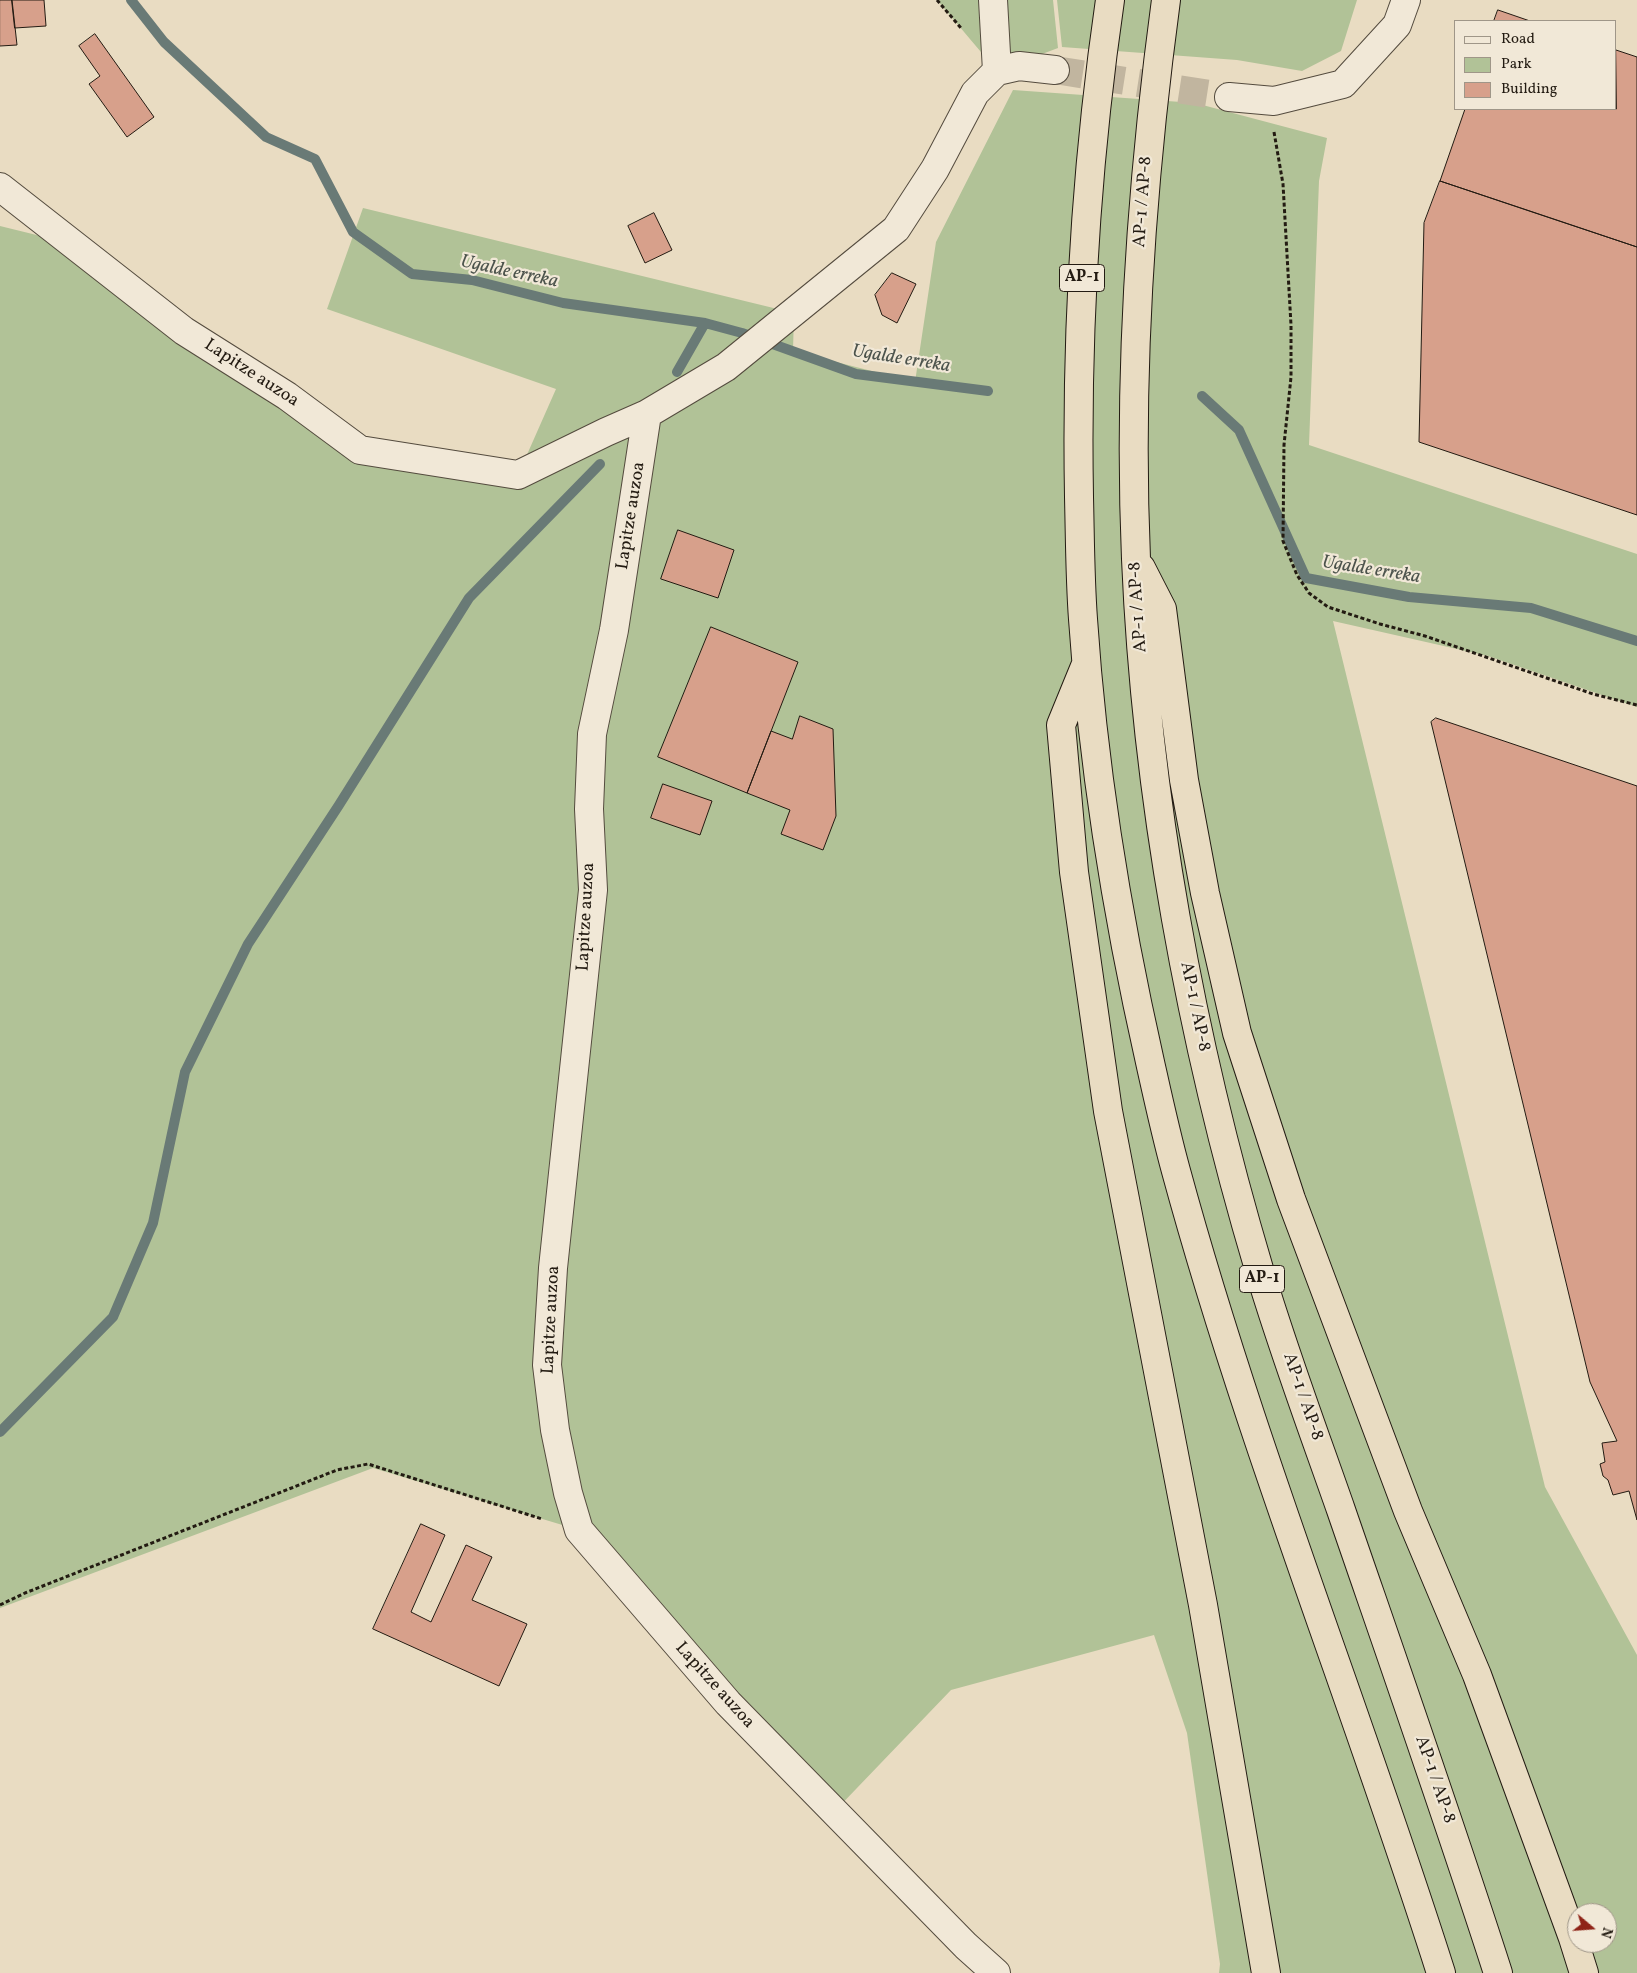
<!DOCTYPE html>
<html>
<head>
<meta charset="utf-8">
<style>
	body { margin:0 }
	#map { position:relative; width:1637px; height:1973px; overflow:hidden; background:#e9dcc2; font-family:Vollkorn,serif }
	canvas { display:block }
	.legend { position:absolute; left:1454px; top:20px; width:162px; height:90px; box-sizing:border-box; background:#f1e8d7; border:1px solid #9f9688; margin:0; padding:6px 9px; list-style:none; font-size:15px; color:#231b12 }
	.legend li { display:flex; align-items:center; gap:10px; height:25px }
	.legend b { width:25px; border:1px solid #9f9688 }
	.north { position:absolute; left:1567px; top:1903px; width:50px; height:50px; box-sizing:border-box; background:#f1e8d7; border:1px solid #9f9688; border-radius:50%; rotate:108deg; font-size:14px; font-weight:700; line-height:20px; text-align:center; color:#231b12 }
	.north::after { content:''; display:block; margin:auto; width:18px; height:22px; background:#8f2418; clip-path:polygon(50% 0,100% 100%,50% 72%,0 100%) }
</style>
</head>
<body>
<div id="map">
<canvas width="1637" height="1973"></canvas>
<ul class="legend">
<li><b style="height:6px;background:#f1e8d7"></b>Road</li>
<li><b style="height:14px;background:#b1c297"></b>Park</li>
<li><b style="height:14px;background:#d7a08b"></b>Building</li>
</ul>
<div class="north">N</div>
</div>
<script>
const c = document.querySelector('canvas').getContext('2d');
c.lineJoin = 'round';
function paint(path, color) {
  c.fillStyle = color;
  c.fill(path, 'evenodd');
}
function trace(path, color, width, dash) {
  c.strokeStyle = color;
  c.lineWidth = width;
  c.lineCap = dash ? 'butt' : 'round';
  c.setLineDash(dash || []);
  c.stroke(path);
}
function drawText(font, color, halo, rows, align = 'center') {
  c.font = font + ' Vollkorn,serif';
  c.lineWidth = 4.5;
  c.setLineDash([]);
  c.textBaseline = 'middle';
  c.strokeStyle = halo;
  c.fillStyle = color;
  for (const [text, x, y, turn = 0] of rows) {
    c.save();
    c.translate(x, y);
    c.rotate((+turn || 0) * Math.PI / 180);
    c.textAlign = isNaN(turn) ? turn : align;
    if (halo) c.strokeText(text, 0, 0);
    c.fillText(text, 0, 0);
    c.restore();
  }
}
paint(new Path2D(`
	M937 0H1053L1058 48 997 71Z
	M1057 0H1357L1341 51 1302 71 1237 60 1062 47Z
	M1013 90 1195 103 1327 138 1319 181 1309 445 1637 554V707L1488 656 1333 621 1545 1487 1637 1655V1973H1219L1220 1964 1187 1733 1154 1635 951 1690 833 1813 579 1530 373 1468 0 1608V226L73 244 360 450 518 475 556 389 327 309 363 208 794 313 793 351 915 382 936 242ZM1577 1913H1607V1943H1577Z`), '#b1c297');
trace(new Path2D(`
	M131 0 164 42 266 137 315 159 353 232 412 274 472 280 563 303 705 323 742 333 856 374 988 391
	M677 372 705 323
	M1202 396 1239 430 1306 578 1409 597 1531 608 1637 641
	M0 1432 113 1317 153 1223 185 1072 248 944 339 805 469 598 600 464`), '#697a76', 10);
const building = new Path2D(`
	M0 0H12L17 45 0 46Z
	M12 0H44L46 26 15 28Z
	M1498 10 1530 21H1494Z
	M95 34 154 117 127 137 89 84 100 76 79 46Z
	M1616 50 1637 57V247L1440 181 1465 109H1616Z
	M1440 181 1637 247V515L1419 442 1424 223Z
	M654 213 672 250 645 263 628 226Z
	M892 273 916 284 897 323 882 315 875 295Z
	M678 530 734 550 718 598 661 579Z
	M711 627 798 662 747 793 658 757Z
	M800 716 833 729 836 816 823 850 781 834 790 810 747 793 771 731 792 739Z
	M1436 718 1637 786V1520L1629 1491 1613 1495 1608 1480 1603 1476 1600 1464 1605 1462 1602 1443 1617 1441 1590 1382 1431 722Z
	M663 784 712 801 700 835 651 818Z
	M421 1524 445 1535 411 1612 431 1622 466 1545 492 1557 472 1600 527 1624 499 1686 373 1629Z`);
paint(building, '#d7a08b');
trace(building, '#231b12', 1);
trace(new Path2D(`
	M1055 70 1229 97`), '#c1b59f', 28, [28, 14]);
const minor = new Path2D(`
	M993 0 997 71
	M1229 97 1274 101 1343 84 1397 25 1406 0
	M0 187 184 331 287 396 360 450 518 475 606 432 647 414 726 367 896 229 935 169 975 93 997 71 1019 66 1055 70
	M647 414 614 630 592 734 589 809 593 890 553 1268 547 1365 555 1430 568 1493 579 1530 728 1703 966 1946 996 1973`);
const motorway = new Path2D(`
	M1110 0C1086 165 1076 331 1079 497 1080 538 1080 579 1083 619 1093 769 1117 916 1150 1062 1158 1098 1166 1135 1176 1171 1250 1443 1356 1705 1441 1973
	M1166 0C1141 185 1128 372 1136 559 1146 797 1191 1041 1259 1269 1283 1350 1313 1430 1341 1510 1394 1664 1448 1818 1498 1973
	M1141 568 1162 609 1184 780 1205 893 1237 1033 1291 1199 1408 1511 1477 1675 1573 1938 1584 1973
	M1086 664 1061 725 1074 872 1108 1111 1203 1605 1266 1973`);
trace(minor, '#544b3e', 30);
trace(motorway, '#231b12', 30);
trace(new Path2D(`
	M937 0 961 28
	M1274 132 1283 184 1291 325V377L1284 445 1283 541 1297 575 1309 593 1328 607 1380 624 1425 636 1593 694 1637 705
	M0 1605 25 1593 337 1470 368 1464 542 1519`), '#231b12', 3, [4, 2.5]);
trace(minor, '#f1e8d7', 28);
trace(motorway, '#e9dcc2', 28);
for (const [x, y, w] of [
	[1082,278,45],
	[1262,1279,45]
]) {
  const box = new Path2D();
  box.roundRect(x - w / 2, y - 13.5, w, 27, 4);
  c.fillStyle = '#f1e8d7';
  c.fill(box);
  trace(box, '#231b12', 1);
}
drawText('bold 16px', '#231b12', null, [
	["AP-1",1082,278],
	["AP-1",1262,1279]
]);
drawText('18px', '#231b12', '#f1e8d7', [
	["AP-1 / AP-8",1144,202,-86],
	["Lapitze auzoa",251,374,33],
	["Lapitze auzoa",632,516,-81],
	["AP-1 / AP-8",1139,607,-94],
	["Lapitze auzoa",587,917,-87],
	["AP-1 / AP-8",1194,1007,78],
	["Lapitze auzoa",552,1320,-87],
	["AP-1 / AP-8",1302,1397,71],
	["Lapitze auzoa",714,1686,48],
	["AP-1 / AP-8",1434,1780,71]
]);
drawText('italic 19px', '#4c534c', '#f1e8d7', [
	["Ugalde erreka",509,273,12],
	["Ugalde erreka",901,360,9],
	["Ugalde erreka",1371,571,9]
]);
</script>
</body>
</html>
